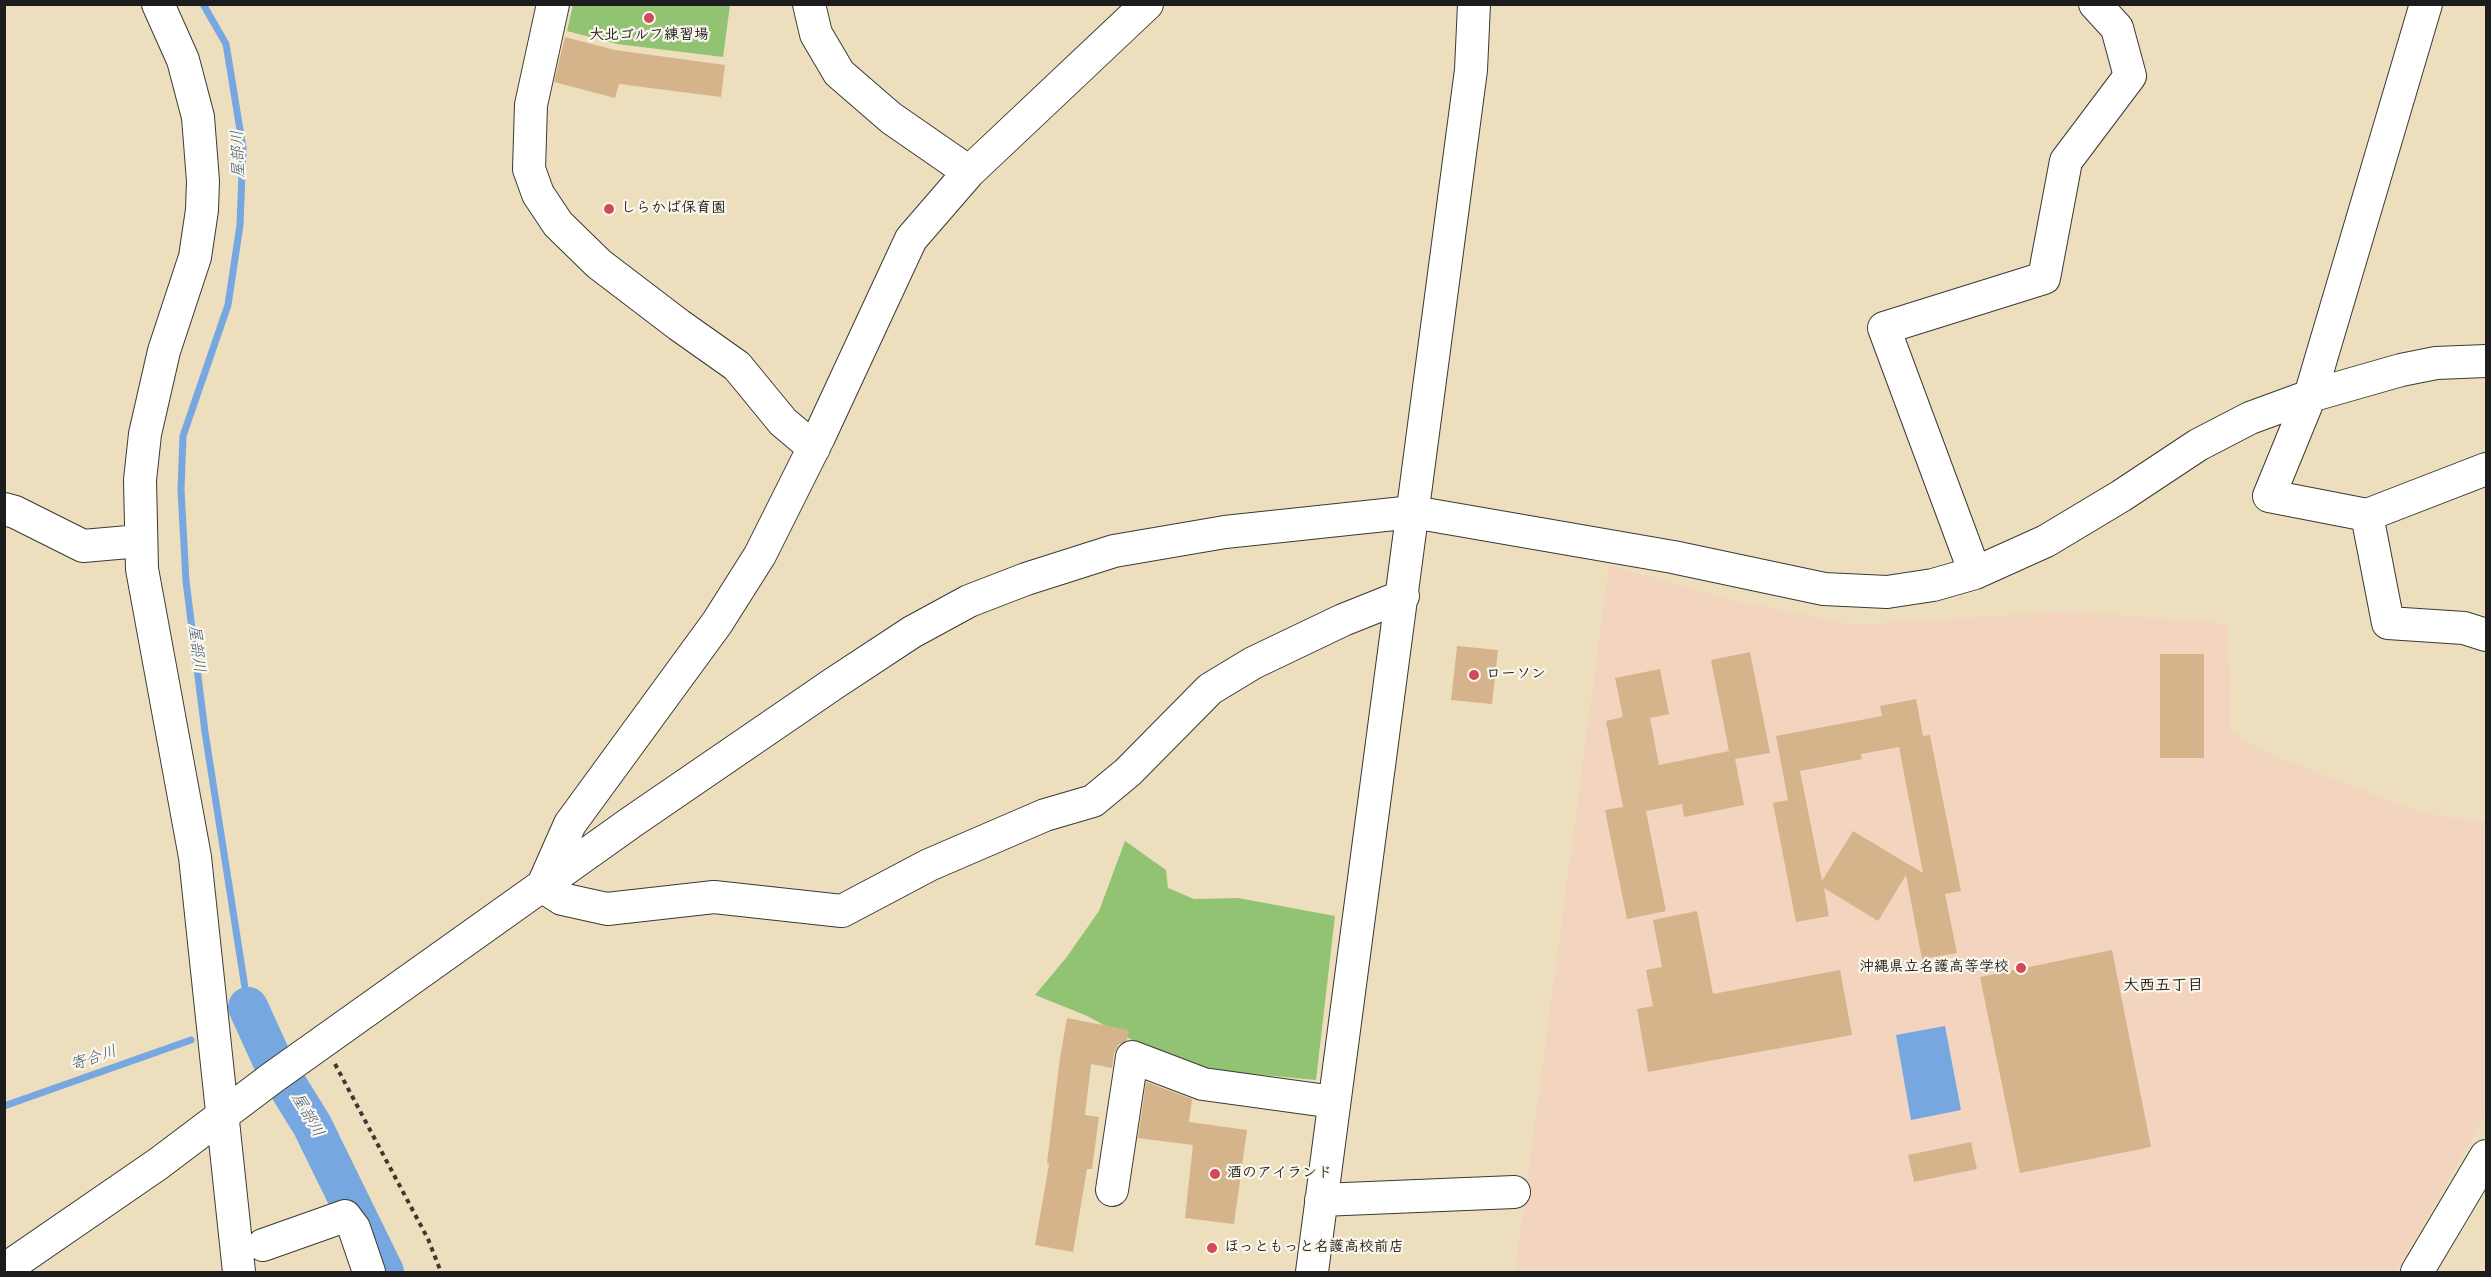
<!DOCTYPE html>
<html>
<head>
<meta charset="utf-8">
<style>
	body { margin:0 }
	#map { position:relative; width:2491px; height:1277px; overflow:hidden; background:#eddfbd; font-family:Kalam,sans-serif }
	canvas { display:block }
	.frame { position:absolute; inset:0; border:6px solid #1c1c1c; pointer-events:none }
</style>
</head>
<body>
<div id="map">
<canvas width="2491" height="1277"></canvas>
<div class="frame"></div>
</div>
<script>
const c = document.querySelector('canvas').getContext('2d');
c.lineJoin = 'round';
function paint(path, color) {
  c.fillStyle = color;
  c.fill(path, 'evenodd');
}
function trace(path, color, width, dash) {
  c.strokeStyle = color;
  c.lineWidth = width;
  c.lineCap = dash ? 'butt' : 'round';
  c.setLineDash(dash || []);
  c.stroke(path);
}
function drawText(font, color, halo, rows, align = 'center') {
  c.font = font + ' Kalam,"Klee One",sans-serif';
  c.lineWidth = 4.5;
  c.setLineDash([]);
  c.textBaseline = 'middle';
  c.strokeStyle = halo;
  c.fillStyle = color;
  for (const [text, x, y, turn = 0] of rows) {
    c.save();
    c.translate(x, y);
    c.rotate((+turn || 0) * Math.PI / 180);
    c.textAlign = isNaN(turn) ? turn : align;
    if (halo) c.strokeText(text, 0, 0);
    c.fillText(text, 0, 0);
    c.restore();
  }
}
paint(new Path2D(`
	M1609 565 1732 600 1854 625 2070 611 2228 624 2231 731 2265 752 2422 813 2486 822V1114L2396 1272H1515Z`), '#f3d4bf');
paint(new Path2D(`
	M573 5H730L723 57 617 44 567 31Z
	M1125 841 1166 870 1168 888 1194 899 1238 898 1335 916 1316 1080 1199 1069 1136 1042 1085 1015 1035 995 1066 958 1099 911Z`), '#91c373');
paint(new Path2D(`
	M1945 1026 1961 1110 1911 1120 1896 1035Z`), '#76a7e1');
trace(new Path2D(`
	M203 4 226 44 243 148 240 225 228 305 183 436 181 490 186 581 205 732 248 1007
	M4 1106 191 1040`), '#76a7e1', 7);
trace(new Path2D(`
	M248 1007 273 1062 312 1125 384 1272`), '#76a7e1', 40);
paint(new Path2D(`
	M565 37 615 50 725 65 721 97 619 84 615 98 554 82Z
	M1457 646 1498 650 1492 704 1451 700Z
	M1750 652 1770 753 1735 759 1744 805 1684 817 1682 804 1646 811 1666 911 1627 919 1605 810 1623 807 1606 721 1623 717 1615 678 1660 669 1669 714 1650 718 1659 765 1729 751 1711 660Z
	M2160 654H2204V758H2160Z
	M1916 699 1923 736 1930 735 1961 891 1945 894 1957 953 1922 959 1906 875 1878 921 1824 888 1829 916 1796 922 1773 803 1788 800 1776 736 1882 716 1880 706ZM1899 747 1923 873 1853 831 1822 881 1800 771 1862 759 1861 754Z
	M1697 911 1713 994 1840 970 1852 1035 1648 1072 1637 1009 1653 1006 1646 970 1662 967 1653 920Z
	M2112 950 2151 1147 2020 1173 1980 977Z
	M1067 1018 1129 1030 1127 1040 1118 1045 1114 1054 1112 1068 1091 1064 1085 1115 1099 1117 1092 1169H1087L1073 1252 1035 1245 1049 1164 1047 1163 1060 1058Z
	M1146 1082 1192 1099 1189 1122 1247 1130 1234 1224 1185 1218 1193 1145 1138 1138Z
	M1971 1142 1977 1169 1914 1182 1908 1155Z`), '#d5b48b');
const minor = new Path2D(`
	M158 4 183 60 198 117 203 181 202 210 195 257 164 351 145 434 140 480 142 569 195 857 239 1272
	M553 4 531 105 529 169 538 194 558 224 599 264 679 325 737 366 783 422 814 448
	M809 4 816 34 839 73 891 118 969 172
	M2426 4 2310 396 2269 496 2367 515 2486 469
	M4 509 15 512 83 546 140 541
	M2367 515 2388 623 2464 628 2486 635
	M1975 573 1884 328 2044 278 2066 161 2130 76 2117 28 2095 4
	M543 885 570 824 717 623 760 555 819 437 911 239 969 172 1147 4
	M542 886 562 899 607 909 714 897 842 911 929 865 1045 815 1093 801 1128 772 1210 689 1253 663 1343 620 1403 596
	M1112 1190 1132 1057 1203 1084 1334 1102
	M1321 1200 1514 1192
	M263 1245 345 1216 354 1228 369 1272
	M4 1270 158 1164 272 1078 633 821 833 684 912 632 969 601 1026 579 1114 551 1225 532 1413 512 1673 557 1824 589 1887 592 1933 585 1975 573 2046 541 2121 496 2198 445 2250 418 2310 396 2401 370 2436 363 2486 361
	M1312 1272 1471 70 1474 4
	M2417 1272 2486 1156`);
trace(minor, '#3b3934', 34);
trace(new Path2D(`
	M335 1064 428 1239 441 1272`), '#3b3934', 4, [4.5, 4.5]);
trace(minor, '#fff', 32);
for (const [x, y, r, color] of [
	[649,18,6,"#d1495b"],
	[609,209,6,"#d1495b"],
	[1474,675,6,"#d1495b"],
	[2021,968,6,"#d1495b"],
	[1215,1174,6,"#d1495b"],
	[1212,1248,6,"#d1495b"]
]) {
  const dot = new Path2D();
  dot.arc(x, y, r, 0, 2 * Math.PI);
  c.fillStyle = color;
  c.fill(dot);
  trace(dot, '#fbf7ec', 2);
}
drawText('bold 15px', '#1c1c1c', '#fbf7ec', [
	["大北ゴルフ練習場",649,36,"center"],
	["しらかば保育園",621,209],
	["ローソン",1486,675],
	["沖縄県立名護高等学校",2009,968,"right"],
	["酒のアイランド",1227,1174],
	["ほっともっと名護高校前店",1224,1248]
], 'left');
drawText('italic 16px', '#445b75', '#fbf7ec', [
	["屋部川",240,154,-92],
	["屋部川",195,649,83],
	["寄合川",94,1060,-19],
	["屋部川",306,1116,60]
]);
drawText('bold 16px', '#1c1c1c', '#fbf7ec', [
	["大西五丁目",2163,987]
]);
</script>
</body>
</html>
